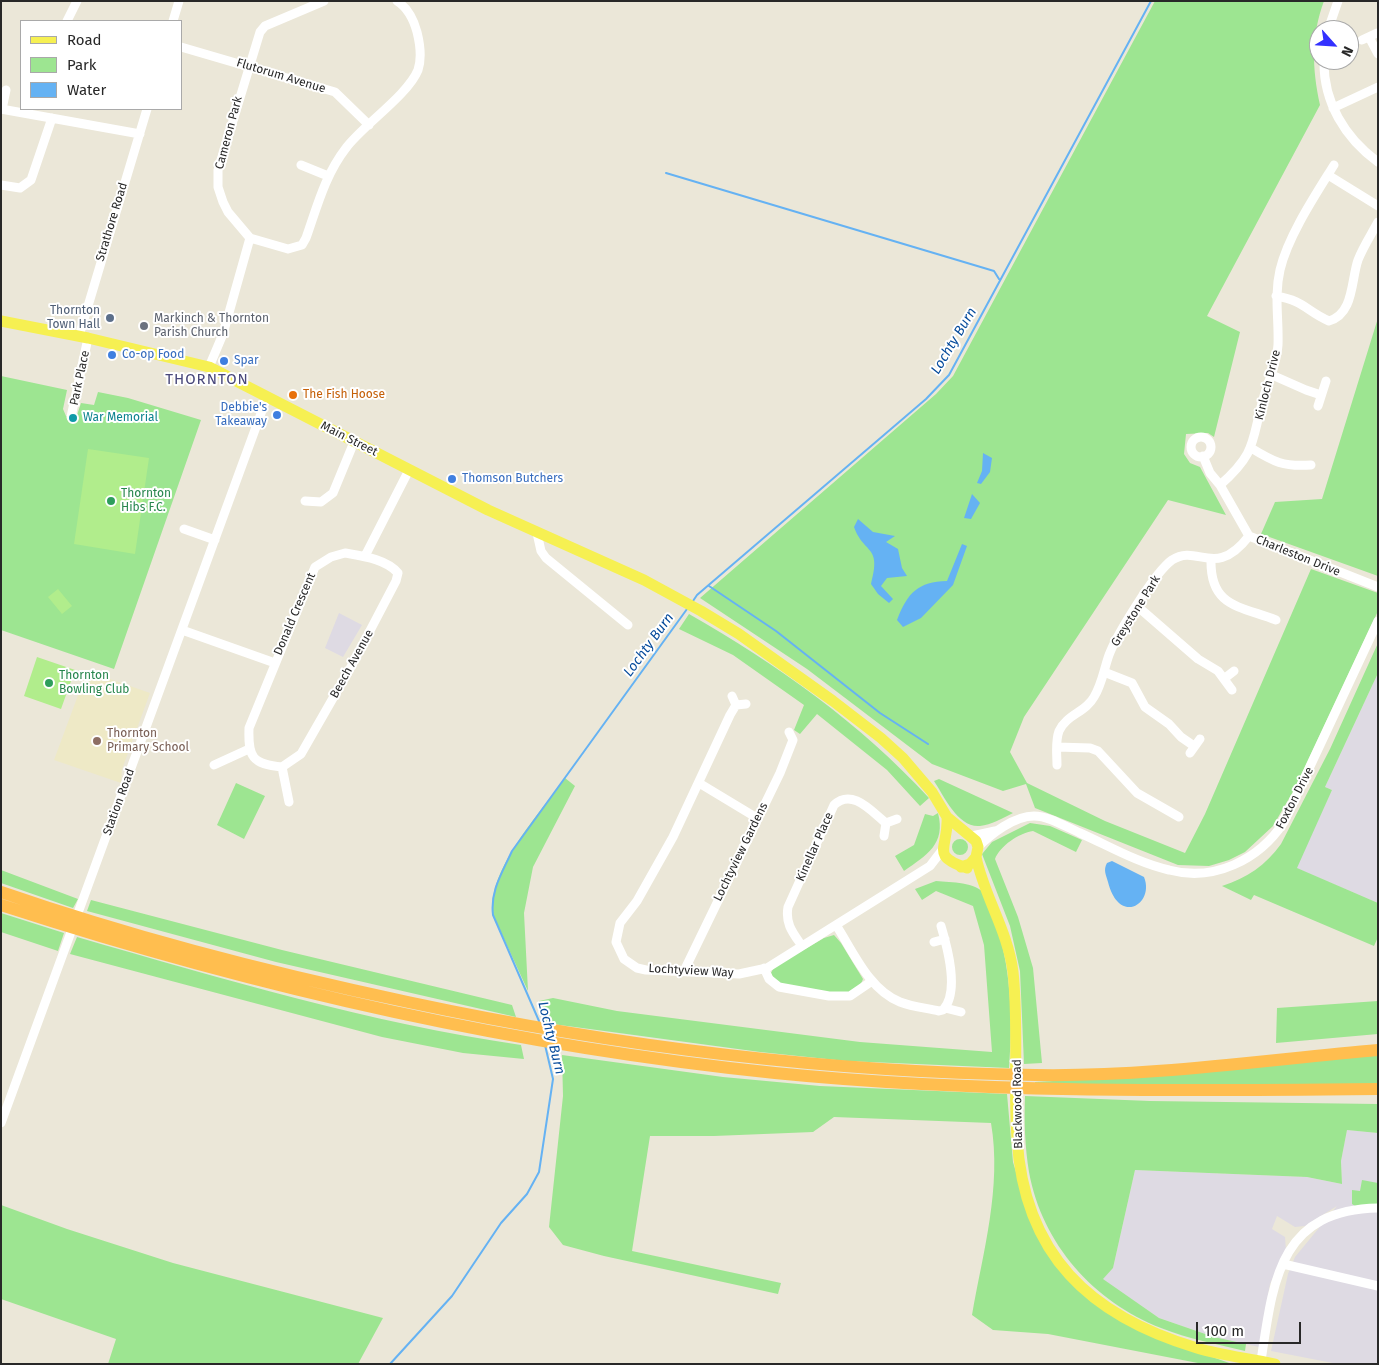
<!DOCTYPE html>
<html>
<head>
<meta charset="utf-8">
<style>
	body { margin:0 }
	#map { position:relative; width:1379px; height:1365px; overflow:hidden; background:#ebe7d8; font-family:"Fira Sans",sans-serif }
	canvas { display:block }
	.frame { position:absolute; inset:0; border:2px solid #282828; pointer-events:none }
	.legend { position:absolute; left:20px; top:20px; width:162px; height:90px; box-sizing:border-box; background:#fff; border:1px solid #a9a9a9; margin:0; padding:6px 9px; list-style:none; font-size:15px; color:#282828 }
	.legend li { display:flex; align-items:center; gap:10px; height:25px }
	.legend b { width:25px; border:1px solid #a9a9a9 }
	.north { position:absolute; left:1309px; top:20px; width:50px; height:50px; box-sizing:border-box; background:#fff; border:1px solid #a9a9a9; border-radius:50%; rotate:116deg; font-size:14px; font-weight:700; line-height:20px; text-align:center; color:#282828 }
	.north::after { content:''; display:block; margin:auto; width:18px; height:22px; background:#3331ff; clip-path:polygon(50% 0,100% 100%,50% 72%,0 100%) }
	.scale { position:absolute; left:1196px; top:1322px; width:105px; height:22px; box-sizing:border-box; border:2px solid #282828; border-top:0; padding-left:6px; font-size:15px; line-height:18px; white-space:nowrap; color:#282828; -webkit-text-stroke:4px #fff; paint-order:stroke }
</style>
</head>
<body>
<div id="map">
<canvas width="1379" height="1365"></canvas>
<div class="frame"></div>
<ul class="legend">
<li><b style="height:6px;background:#f6f052"></b>Road</li>
<li><b style="height:14px;background:#9de591"></b>Park</li>
<li><b style="height:14px;background:#65b2f3"></b>Water</li>
</ul>
<div class="north">N</div>
<div class="scale">100 m</div>
</div>
<script>
const c = document.querySelector('canvas').getContext('2d');
c.lineJoin = 'round';
function paint(path, color) {
  c.fillStyle = color;
  c.fill(path, 'evenodd');
}
function trace(path, color, width, dash) {
  c.strokeStyle = color;
  c.lineWidth = width;
  c.lineCap = dash ? 'butt' : 'round';
  c.setLineDash(dash || []);
  c.stroke(path);
}
function drawText(font, color, halo, rows, align = 'center') {
  c.font = font + ' "Fira Sans",sans-serif';
  c.lineWidth = 4;
  c.setLineDash([]);
  c.textBaseline = 'middle';
  c.strokeStyle = halo;
  c.fillStyle = color;
  for (const [text, x, y, turn = 0] of rows) {
    c.save();
    c.translate(x, y);
    c.rotate((+turn || 0) * Math.PI / 180);
    c.textAlign = isNaN(turn) ? turn : align;
    if (halo) c.strokeText(text, 0, 0);
    c.fillText(text, 0, 0);
    c.restore();
  }
}
paint(new Path2D(`
	M339 613 362 625 343 657 325 648Z
	M1378 673V903L1296 868 1332 790 1325 787Z
	M1347 1130 1378 1133V1364H1338L1271 1351 1288 1274 1295 1257 1337 1206 1305 1226 1295 1227 1277 1216 1272 1229 1285 1237 1286 1250 1270 1284 1259 1347 1214 1337 1159 1318 1102 1279 1113 1268 1135 1170 1307 1177 1342 1184 1341 1161Z`), '#dedae3');
paint(new Path2D(`
	M87 671 150 693 122 769 121 783 54 760Z`), '#eee9c6');
paint(new Path2D(`
	M1155 1H1324C1311 36 1312 68 1320 105L1207 316 1240 332 1214 437 1208 433 1186 434 1184 454 1190 463 1200 467 1226 515 1168 500 1024 717 1010 752 1027 783 1105 821 1185 853 1205 814 1311 569 1378 593V611L1294 790 1273 826 1245 852 1229 860 1209 866 1178 865 1035 808 1026 784 1003 791 932 764 807 669 700 598 936 394 953 376Z
	M1378 318V576L1261 534 1275 502 1322 499Z
	M1 376 67 390 63 409 66 416 76 418 81 403 94 405 98 392 128 398 201 420 114 669 1 630Z
	M689 614C777 664 861 724 929 798L920 806 887 770 817 714 800 734 794 730 804 705 733 655 679 629Z
	M1378 643V673L1325 787 1332 790 1297 868 1378 903V937L1374 946 1254 895 1251 900 1222 886C1247 878 1266 865 1281 844L1330 749Z
	M565 778 575 786 533 867 524 913 528 991 493 915C486 871 540 813 565 778Z
	M939 779 1013 813C1003 818 991 825 980 826 958 828 944 796 934 781Z
	M236 783 265 796 244 839 217 825Z
	M938 813C946 844 927 855 904 871L895 856 914 845 925 814 933 816Z
	M1030 823 1050 826 1082 840 1076 852 1033 831C1019 833 1000 846 995 859L1018 917 1033 968 1042 1063 1024 1064 1020 971 1010 926 982 854 992 842Z
	M952 847a8 8 0 1 1 16 0a8 8 0 1 1-16 0Z
	M1 870 78 899 73 908 1 883Z
	M936 881C952 883 975 881 986 895 991 900 992 910 994 917 1011 965 1013 1017 1009 1068L846 1061 760 1052 545 1023 539 1001 553 998 617 1011 860 1042 992 1052 984 945 973 906 936 891 922 900 915 889Z
	M91 900 282 950 512 1005 516 1017 276 962 87 911Z
	M1 913 64 933 58 951 1 932Z
	M834 935 841 943 863 979C861 986 854 991 846 993 832 995 795 988 782 984 777 982 773 978 771 973L774 967 824 938Z
	M77 937C223 979 370 1023 521 1045L524 1059 463 1053 382 1037 70 954Z
	M1378 1001V1034L1276 1043 1277 1008Z
	M562 1055 723 1077 820 1086 1007 1094 1013 1162 1029 1216 1036 1234 1065 1272 1159 1338 1232 1364H1203L1048 1334 993 1330 972 1315C983 1252 1002 1187 991 1123L834 1117 813 1132 714 1136H650L632 1251 781 1283 778 1294 604 1256 563 1245 549 1227 563 1096Z
	M1378 1055V1086L1035 1084V1082L1129 1077Z
	M1025 1096 1150 1101 1378 1104V1133L1347 1130 1341 1161 1342 1184 1307 1177 1135 1170 1113 1268 1103 1279 1159 1318 1214 1337 1246 1344 1245 1351C1217 1344 1188 1339 1161 1328 1094 1302 1042 1244 1029 1172 1025 1147 1024 1122 1025 1096Z
	M1362 1180 1378 1183V1204L1355 1206 1352 1204V1190L1360 1191Z
	M1 1205 67 1229 173 1263 383 1318 358 1364H108L116 1339 1 1299Z`), '#9de591');
paint(new Path2D(`
	M88 449 149 458 135 554 74 544Z
	M58 589 72 606 62 614 48 597Z
	M37 657 75 670 61 709 24 696Z`), '#b1ed8c');
paint(new Path2D(`
	M983 453 992 458 990 472 981 484 977 483 982 471Z
	M972 494 980 503 971 519 964 518Z
	M858 519 873 532 895 536 886 542 898 549 902 568 907 576 887 578 881 586 893 599 889 603 878 594 871 584C882 544 864 555 854 527Z
	M962 544 967 546 953 585 921 618 903 627 897 620C908 592 918 582 947 581Z
	M1112 861 1144 877C1155 904 1119 926 1108 882 1106 875 1103 870 1107 863Z`), '#65b2f3');
trace(new Path2D(`
	M666 173 994 271 999 279
	M709 586 776 631 880 713 928 744
	M693 601 697 595 926 399 949 375 1151 1
	M539 1021 493 915C490 891 502 873 512 851L687 609
	M390 1364 452 1296 501 1223 527 1194 539 1172 553 1079 545 1045`), '#65b2f3', 2);
trace(new Path2D(`
	M324 1 265 26 260 32 218 170V187L223 202 228 212 250 238 288 249 302 245 306 238C317 207 325 175 346 148 362 126 408 95 418 70 422 58 420 44 417 32 414 21 408 8 397 1
	M67 21 77 1
	M173 21 179 1
	M1328 30 1338 1
	M1369 37 1378 54
	M1362 40 1377 33
	M181 47 335 92 369 125
	M1324 60C1323 102 1345 138 1378 162
	M1333 108 1378 87
	M1 109 140 134
	M2 109 6 90
	M301 165 328 176
	M1328 175 1378 206
	M1 185 20 188 31 180 52 118
	M1276 296C1305 301 1306 311 1329 321 1354 314 1351 280 1358 260 1363 247 1371 235 1378 222
	M79 336 147 109
	M209 367 223 334 250 238
	M1272 375 1306 390 1321 395
	M1318 406 1326 381
	M71 417 88 338
	M1191 447a10 10 0 1 1 20 0a10 10 0 1 1-20 0Z
	M1251 448C1274 462 1283 467 1311 465
	M1203 456 1210 473 1220 485 1249 536 1378 587
	M1220 485C1258 452 1251 440 1264 396 1269 379 1277 364 1278 345 1279 319 1274 296 1280 270 1288 236 1316 194 1334 165
	M305 501 321 502 333 493 354 442
	M184 529 215 540
	M537 533 541 551 546 558 628 625
	M345 553C362 556 386 559 398 573L396 581 352 665 301 754 282 767C252 764 248 757 249 728L315 567 331 557Z
	M365 556 409 470
	M1211 560C1210 607 1240 606 1276 620
	M1137 606 1198 659 1218 671 1232 690
	M182 630 275 663
	M1104 672 1132 683 1145 707 1169 724 1181 737 1194 746
	M1225 678 1234 671
	M732 696 736 705
	M746 704 736 705 730 715 673 837 637 901 620 923 616 942 624 959 637 968 646 970 739 974 767 968 930 866 943 849
	M1057 747 1090 748 1098 751 1137 793 1179 817
	M1190 753 1200 739
	M214 765 249 749
	M1057 765C1057 754 1055 742 1059 731 1066 715 1086 712 1094 697 1102 684 1104 669 1109 655 1117 634 1155 572 1172 560 1198 543 1215 580 1249 536
	M282 767 289 802
	M699 783 757 818
	M884 836 886 823 897 819
	M972 836 995 831
	M978 847C991 834 1014 816 1034 816 1049 816 1066 827 1080 833 1109 846 1138 863 1169 870 1214 882 1259 860 1284 822L1378 621
	M836 925C853 951 869 990 900 1002 913 1007 926 1008 939 1011L943 1010C960 992 947 946 941 926
	M934 942 945 939
	M802 946C793 933 785 924 788 907L834 805C852 788 871 811 886 823
	M764 968 769 979 779 987 829 996H850L872 981
	M684 971 780 773 793 740 789 732
	M945 1008 961 1012
	M1 1123 267 397
	M1283 1264 1378 1286
	M1261 1361C1273 1281 1279 1210 1378 1208`), '#fff', 9);
trace(new Path2D(`
	M1 321 88 338 209 367 488 510 644 580 701 611 739 634 833 701 881 738 903 758 932 792 947 817 976 841 978 847 976 857 970 864 961 867
	M947 817C949 848 929 856 967 868
	M976 857C984 896 1008 931 1013 972 1019 1027 1013 1083 1017 1138 1024 1255 1090 1316 1197 1348 1223 1356 1249 1358 1275 1364`), '#f6f052', 11);
trace(new Path2D(`
	M1 892C134 938 270 973 408 1002 614 1046 823 1072 1035 1075 1149 1077 1264 1060 1378 1050
	M1 905C253 987 511 1046 775 1073 975 1093 1177 1091 1378 1089`), '#ffbe4f', 12);
for (const [x, y, r, color] of [
	[110,318,5,"#5c6f8a"],
	[144,326,5,"#6b7280"],
	[112,355,5,"#3f7fe0"],
	[224,361,5,"#3f7fe0"],
	[293,395,5,"#e8710a"],
	[277,415,5,"#3f7fe0"],
	[73,418,5,"#0f9aa8"],
	[452,479,5,"#3f7fe0"],
	[111,501,5,"#2e9e5b"],
	[49,683,5,"#2e9e5b"],
	[97,741,5,"#8d6e63"]
]) {
  const dot = new Path2D();
  dot.arc(x, y, r, 0, 2 * Math.PI);
  c.fillStyle = color;
  c.fill(dot);
  trace(dot, '#fff', 2);
}
drawText('12px', '#282828', '#fff', [
	["Flutorum Avenue",281,76,17],
	["Cameron Park",229,133,-75],
	["Strathore Road",112,222,-73],
	["Park Place",80,378,-78],
	["Kinloch Drive",1268,385,-76],
	["Main Street",349,439,27],
	["Charleston Drive",1298,556,22],
	["Greystone Park",1136,611,-58],
	["Donald Crescent",295,614,-67],
	["Beech Avenue",352,664,-61],
	["Foxton Drive",1295,798,-63],
	["Station Road",119,802,-70],
	["Kinellar Place",815,847,-66],
	["Lochtyview Gardens",741,852,-64],
	["Lochtyview Way",691,971,3],
	["Blackwood Road",1018,1104,-91]
]);
drawText('12px', '#4e5e75', '#fff', [
	["Thornton",100,311],
	["Town Hall",100,325]
], 'right');
drawText('12px', '#5b616d', '#fff', [
	["Markinch & Thornton",154,319],
	["Parish Church",154,333]
], 'left');
drawText('12px', '#366cbe', '#fff', [
	["Co-op Food",122,355],
	["Spar",234,361],
	["Debbie's",267,408,"right"],
	["Takeaway",267,422,"right"],
	["Thomson Butchers",462,479]
], 'left');
drawText('12px', '#c56008', '#fff', [
	["The Fish Hoose",303,395]
], 'left');
drawText('12px', '#0d838f', '#fff', [
	["War Memorial",83,418]
], 'left');
drawText('12px', '#27864d', '#fff', [
	["Thornton",121,494],
	["Hibs F.C.",121,508],
	["Thornton",59,676],
	["Bowling Club",59,690]
], 'left');
drawText('12px', '#785e54', '#fff', [
	["Thornton",107,734],
	["Primary School",107,748]
], 'left');
drawText('italic 14px', '#074c9c', '#fff', [
	["Lochty Burn",954,341,-59],
	["Lochty Burn",649,645,-54],
	["Lochty Burn",551,1038,76]
]);
c.letterSpacing = '1px';
drawText('15px', '#48477a', '#fff', [
	["THORNTON",207,380]
]);
c.letterSpacing = '0px';
</script>
</body>
</html>
